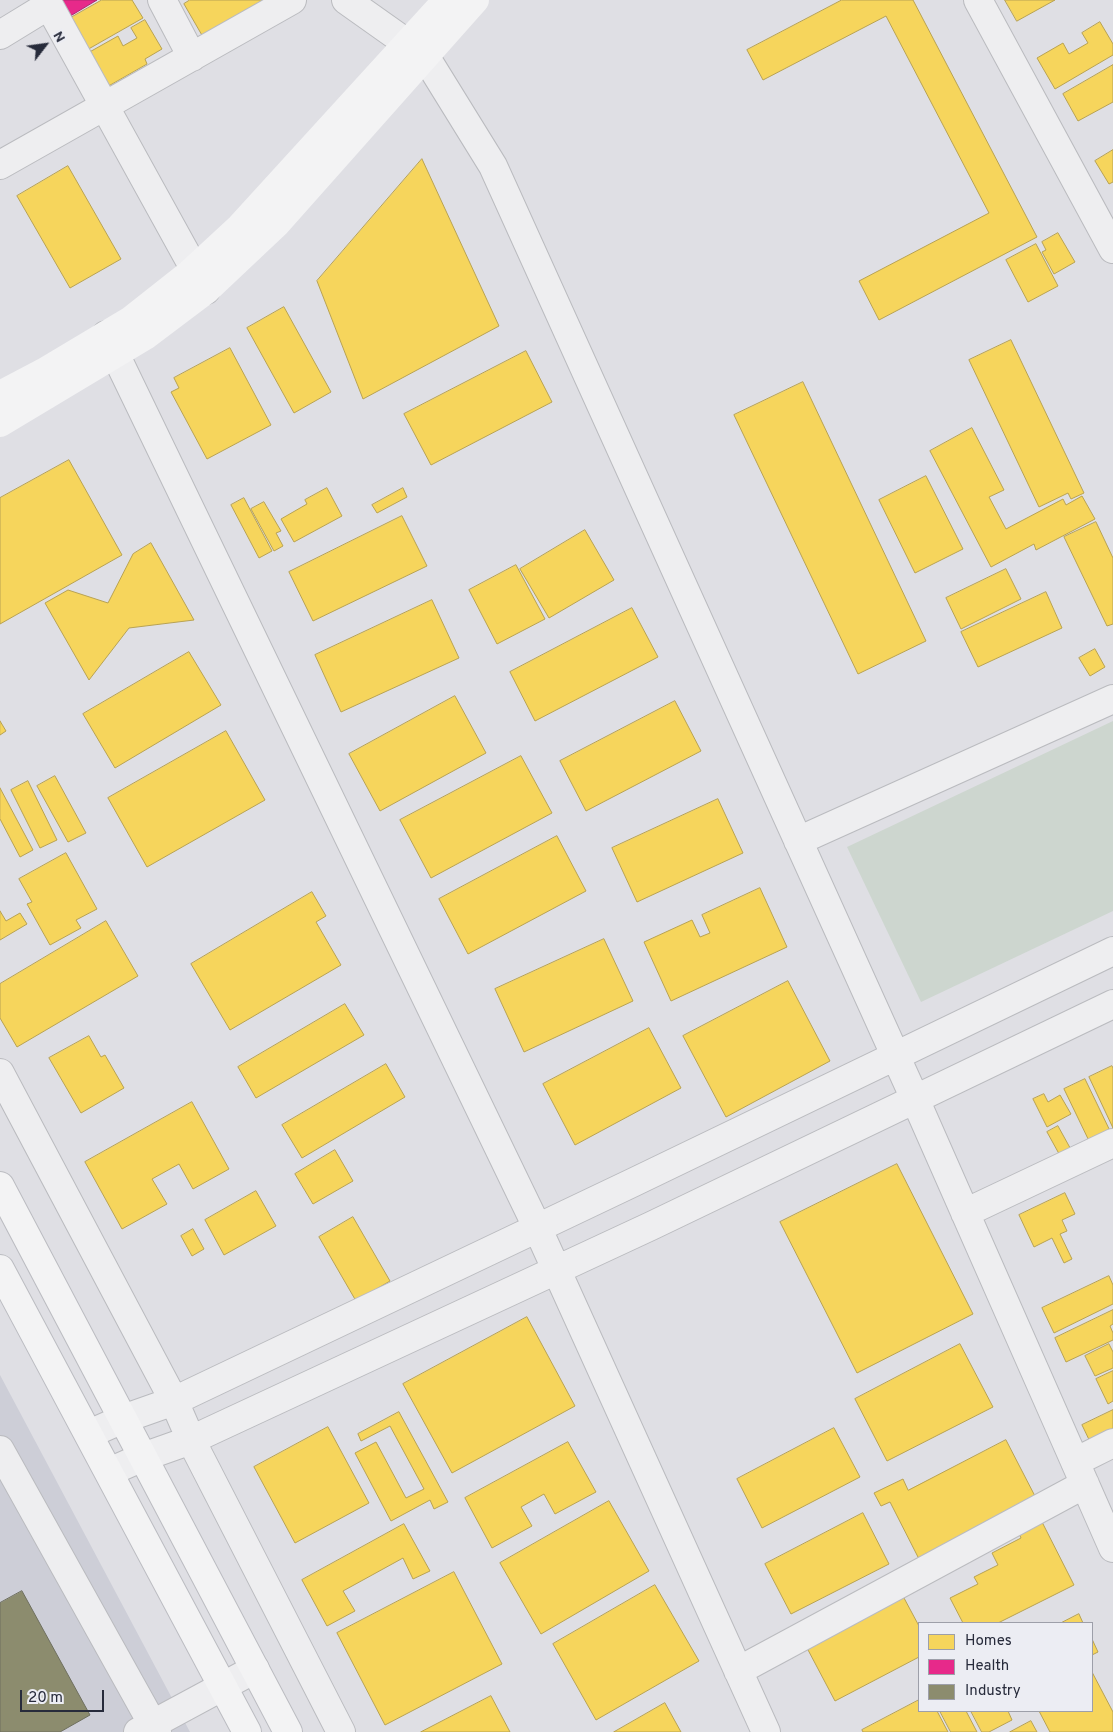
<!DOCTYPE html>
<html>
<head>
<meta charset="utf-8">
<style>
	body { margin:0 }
	#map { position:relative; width:1113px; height:1732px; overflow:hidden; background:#dfdfe4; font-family:Overpass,sans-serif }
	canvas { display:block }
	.legend { position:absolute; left:918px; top:1622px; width:175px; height:90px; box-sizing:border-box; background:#ecedf3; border:1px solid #9d9fa9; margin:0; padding:6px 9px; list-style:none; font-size:15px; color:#272b3b }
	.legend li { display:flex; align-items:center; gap:10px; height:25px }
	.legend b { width:25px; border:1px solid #9d9fa9 }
	.north { position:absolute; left:20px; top:20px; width:50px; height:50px; -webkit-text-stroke:4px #ecedf3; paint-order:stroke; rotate:60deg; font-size:14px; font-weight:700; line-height:20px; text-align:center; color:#272b3b }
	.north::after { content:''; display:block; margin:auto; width:18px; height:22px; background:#272b3b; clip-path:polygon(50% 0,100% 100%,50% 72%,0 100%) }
	.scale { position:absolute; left:20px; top:1690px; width:84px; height:22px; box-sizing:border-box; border:2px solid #272b3b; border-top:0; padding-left:6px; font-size:15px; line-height:18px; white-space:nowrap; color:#272b3b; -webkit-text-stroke:4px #ecedf3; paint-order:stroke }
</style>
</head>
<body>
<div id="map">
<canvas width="1113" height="1732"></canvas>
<ul class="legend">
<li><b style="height:14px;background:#f6d55c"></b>Homes</li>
<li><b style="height:14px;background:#e7298a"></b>Health</li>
<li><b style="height:14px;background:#8c8c6e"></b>Industry</li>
</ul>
<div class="north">N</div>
<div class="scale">20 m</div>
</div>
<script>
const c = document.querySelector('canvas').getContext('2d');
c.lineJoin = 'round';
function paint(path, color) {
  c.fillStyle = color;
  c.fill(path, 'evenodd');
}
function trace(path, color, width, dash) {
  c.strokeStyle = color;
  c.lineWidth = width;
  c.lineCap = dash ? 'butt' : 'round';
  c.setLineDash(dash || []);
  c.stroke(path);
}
paint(new Path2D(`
	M0 1375 190 1732H0Z`), '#cdced7');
paint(new Path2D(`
	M1113 721V911L921 1002 847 847Z`), '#cdd6cf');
const homes = new Path2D(`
	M102 0H132L143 18 85 51 67 20Z
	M190 0H266L203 37 184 4Z
	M842 0H913L1037 237 879 320 859 281 989 213 886 16 763 80 747 50Z
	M1005 0H1055L1017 21Z
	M145 20 162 49 145 59 147 64 105 88 86 54 118 36 123 46 137 38 131 28Z
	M1100 22 1113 44V55L1055 89 1037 58 1063 43 1069 54 1088 43 1082 33Z
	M1113 65V102L1078 121 1063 94Z
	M1113 150V182L1109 184 1095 161Z
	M422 159 499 326 363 399 317 281Z
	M68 166 121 259 70 288 17 196Z
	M1058 233 1075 262 1054 274 1042 252 1046 250 1042 242Z
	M1036 244 1058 286 1028 302 1006 260Z
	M284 307 331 392 294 413 247 328Z
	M1011 340 1084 493 1071 499 1068 493 1039 507 969 360Z
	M230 348 271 425 207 459 171 392 179 388 174 378Z
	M526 351 552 402 431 465 404 414Z
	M803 382 926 641 858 674 734 415Z
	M972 428 1004 490 989 497 1006 529 1063 499 1066 505 1082 496 1095 519 1036 550 1034 544 991 567 930 451Z
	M69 460 122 555 0 624V498Z
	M926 476 963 549 915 573 879 500Z
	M327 488 342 516 294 542 281 519 307 504 305 500Z
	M403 488 407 497 377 513 372 505Z
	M244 498 272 551 259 558 231 505Z
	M264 502 281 531 276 533 283 546 274 551 251 509Z
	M402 516 427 566 313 621 289 572Z
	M1096 522 1113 558V624L1107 626 1064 537Z
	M585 530 614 580 549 618 520 569Z
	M151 543 194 620 129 628 89 680 45 603 68 590 108 603 133 554Z
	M516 565 545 619 497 644 469 590Z
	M1006 569 1021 599 961 629 946 598Z
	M1046 592 1062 628 978 667 961 632Z
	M432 600 459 658 341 712 315 655Z
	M632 608 658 657 535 721 510 672Z
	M1095 649 1105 667 1090 676 1079 658Z
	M189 652 221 705 115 768 83 714Z
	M455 696 486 753 380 811 349 754Z
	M675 701 701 751 586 811 560 761Z
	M0 721 6 731 0 735Z
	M226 731 265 800 147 867 108 798Z
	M521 756 552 813 431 878 400 820Z
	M55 776 86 833 68 842 37 786Z
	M28 781 57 840 40 848 11 790Z
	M0 788 33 850 20 857 0 819Z
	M718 799 743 853 637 902 612 848Z
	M557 836 586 891 468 954 439 899Z
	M66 853 97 909 76 920 81 928 50 945 27 904 32 902 19 879Z
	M760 888 787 947 671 1001 644 942 692 920 700 937 710 933 702 915Z
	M312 892 326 916 316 922 341 965 230 1030 191 964Z
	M0 911 6 921 20 913 27 924 0 940Z
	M106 921 138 976 17 1047 0 1018V984Z
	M604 939 633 1001 524 1052 495 989Z
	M788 981 830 1061 726 1117 683 1036Z
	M345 1004 364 1035 256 1098 238 1067Z
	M649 1028 681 1088 575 1145 543 1084Z
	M89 1036 101 1057 105 1055 124 1088 81 1113 49 1058Z
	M386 1064 405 1097 302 1158 282 1125Z
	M1112 1066 1113 1068V1128L1089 1077Z
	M1085 1079 1112 1135 1091 1145 1064 1089Z
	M1044 1094 1048 1102 1060 1095 1071 1114 1047 1127 1033 1099Z
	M192 1102 229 1169 193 1189 179 1164 152 1179 167 1204 122 1229 85 1162Z
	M1058 1126 1074 1155 1063 1161 1047 1132Z
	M335 1150 353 1181 313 1204 295 1174Z
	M897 1164 973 1314 857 1373 780 1222Z
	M256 1191 276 1226 224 1255 205 1220Z
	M1065 1193 1075 1214 1062 1220 1067 1231 1060 1234 1072 1259 1064 1263 1052 1238 1034 1247 1019 1215Z
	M353 1217 390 1281 356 1301 319 1237Z
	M193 1229 204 1249 192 1256 181 1236Z
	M1109 1276 1113 1285V1304L1054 1333 1042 1308Z
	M1113 1310V1324L1110 1326 1113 1333V1340L1066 1362 1055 1338Z
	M527 1317 575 1406 452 1473 403 1384Z
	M960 1344 993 1407 887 1461 855 1399Z
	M1109 1344 1113 1352V1368L1095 1376 1085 1356Z
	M1113 1371V1401L1108 1404 1096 1379Z
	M1113 1410V1441L1094 1450 1082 1425Z
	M399 1412 448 1502 434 1509 430 1500 391 1521 355 1453 376 1442 406 1498 424 1489 390 1426 361 1441 358 1434Z
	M328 1427 369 1503 295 1543 254 1467Z
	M834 1428 860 1477 762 1528 737 1479Z
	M1006 1440 1037 1500 919 1559 890 1502 881 1506 874 1493 903 1479 908 1490Z
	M568 1442 596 1492 555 1514 544 1494 521 1507 532 1526 492 1548 465 1498Z
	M609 1501 649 1571 541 1634 500 1563Z
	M863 1513 889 1564 791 1614 765 1564Z
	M1041 1520 1074 1585 998 1623H963L950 1598 978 1584 974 1577 998 1565 992 1553 1021 1538 1018 1531Z
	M404 1524 430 1571 413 1579 403 1558 343 1591 355 1611 327 1626 302 1580Z
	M454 1572 502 1664 385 1725 337 1633Z
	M655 1585 699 1661 596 1720 553 1644Z
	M904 1598 919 1626V1657L835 1701 807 1648Z
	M1079 1614 1083 1623H1061Z
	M1092 1639 1098 1652 1092 1655Z
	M1092 1672 1113 1712V1732H1050L1039 1711H1092Z
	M491 1696 510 1732H421Z
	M919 1700V1711H937L948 1732H863L862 1730Z
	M665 1703 681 1732H614Z
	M940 1711H966L977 1732H951Z
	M971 1711H1008L1012 1720 989 1732H982Z
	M1031 1721 1037 1732H1010Z`);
paint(homes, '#f6d55c');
trace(homes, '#b8a252', 1);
const health = new Path2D(`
	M56 0H97L67 18Z`);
paint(health, '#e7298a');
trace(health, '#ad2a72', 1);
const industry = new Path2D(`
	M22 1591 90 1715 60 1732H0V1603Z`);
paint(industry, '#8c8c6e');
trace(industry, '#6e6f5f', 1);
const street = new Path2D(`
	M46 0 206 290
	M162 0 192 57
	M346 0 425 56 493 166 915 1099 1113 1548
	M978 0 1113 249
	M0 35 49 5
	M0 165 292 0
	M106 335 537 1227 766 1732
	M798 841 1113 699
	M0 1073 174 1401 191 1440 341 1732
	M965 1213 1113 1143
	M89 1434 123 1419 174 1401 632 1183 1113 951
	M0 1450 157 1732
	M1075 1462 1113 1443
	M109 1472 143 1457 191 1440 651 1226 1113 1004
	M738 1671 1085 1484
	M138 1732 255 1669`);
const primary = new Path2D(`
	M0 1186 288 1732
	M0 1269 247 1732`);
trace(street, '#babbbf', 30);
trace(primary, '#bbbcc1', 30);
trace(street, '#eeeef0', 28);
trace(new Path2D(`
	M0 395 44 372 131 320 188 275 240 227 447 0
	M0 423 145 336 206 290 277 223 475 0`), '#f3f3f4', 28);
trace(primary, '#f3f3f4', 28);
</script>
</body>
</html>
